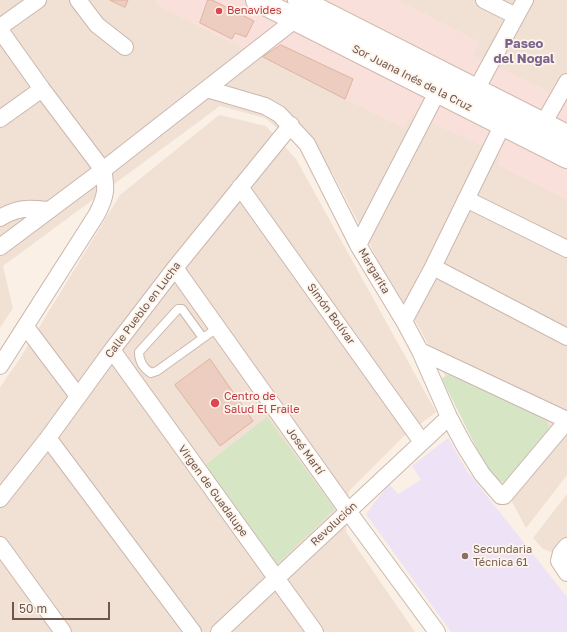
<!DOCTYPE html>
<html>
<head>
<meta charset="utf-8">
<style>
	body { margin:0 }
	#map { position:relative; width:567px; height:632px; overflow:hidden; background:#faf0e5; font-family:"Golos Text",sans-serif }
	canvas { display:block }
	.scale { position:absolute; left:12px; top:602px; width:98px; height:18px; box-sizing:border-box; border:2px solid #71564d; border-top:0; padding-left:5px; font-size:12px; line-height:14px; white-space:nowrap; color:#71564d; -webkit-text-stroke:3px #fdf4eb; paint-order:stroke }
</style>
</head>
<body>
<div id="map">
<canvas width="567" height="632"></canvas>
<div class="scale">50 m</div>
</div>
<script>
const c = document.querySelector('canvas').getContext('2d');
c.lineJoin = 'round';
function paint(path, color) {
  c.fillStyle = color;
  c.fill(path, 'evenodd');
}
function trace(path, color, width, dash) {
  c.strokeStyle = color;
  c.lineWidth = width;
  c.lineCap = dash ? 'butt' : 'round';
  c.setLineDash(dash || []);
  c.stroke(path);
}
function drawText(font, color, halo, rows, align = 'center') {
  c.font = font + ' "Golos Text",sans-serif';
  c.lineWidth = 3.5;
  c.setLineDash([]);
  c.textBaseline = 'middle';
  c.strokeStyle = halo;
  c.fillStyle = color;
  for (const [text, x, y, turn = 0] of rows) {
    c.save();
    c.translate(x, y);
    c.rotate((+turn || 0) * Math.PI / 180);
    c.textAlign = isNaN(turn) ? turn : align;
    if (halo) c.strokeText(text, 0, 0);
    c.fillText(text, 0, 0);
    c.restore();
  }
}
paint(new Path2D(`
	M0 0H567V475L526 528 420 329 382 268 332 172 265 118 220 106 3 266 13 308 0 328Z
	M219 115 266 126 296 159 436 412 403 437 349 491 346 532 415 632H0V387L19 360 120 195Z
	M567 494V558L543 549 533 538Z`), '#f1e1d4');
paint(new Path2D(`
	M157 0H398L480 42 473 55 567 100V200L497 165 501 154 413 115 403 128 156 5Z`), '#f9e0da');
paint(new Path2D(`
	M448 438 467 471 567 597V632H451L366 514 389 484 398 494 421 480 412 466Z`), '#ede2f6');
paint(new Path2D(`
	M450 374H457L545 419 548 423 549 431 506 482 497 481 485 465 444 383 442 378Z
	M267 417 335 509 276 565 204 466Z`), '#d6e6c5');
const building = new Path2D(`
	M110 0H128L125 7Z
	M208 0H212L254 21 246 37 235 33 232 39 200 23Z
	M281 45 353 79 345 99 263 57Z
	M210 359 253 421 220 446 175 385Z`);
paint(building, '#edcdbf');
trace(building, '#deb3a1', 1);
const service = new Path2D(`
	M203 338 182 309H178L139 352C139 361 143 368 151 373L157 371 217 328`);
const minor = new Path2D(`
	M78 0 97 25 125 47
	M484 0 516 16
	M0 27 38 0
	M0 30 42 89 103 170C107 189 106 196 97 214L0 366
	M207 89 265 106 279 114 307 144 358 245 404 321 420 351 449 417 464 445 482 474 501 496H504L567 421
	M471 99 525 0
	M0 119 42 89
	M543 124 567 82
	M240 187 422 442
	M466 199 567 249
	M0 218C18 207 28 208 48 210
	M358 245 442 83
	M0 247 103 170 296 19
	M433 267 567 337
	M175 268 348 511 437 632
	M404 321 433 267 503 124
	M26 327 78 396
	M112 350 315 632
	M420 351 567 420
	M48 438 193 632
	M0 499 48 438 112 350 175 268 291 125
	M0 545 63 632
	M567 546 561 553 559 561 567 573
	M219 632 449 417`);
const secondary = new Path2D(`
	M257 0 567 157
	M299 0 567 136`);
trace(service, '#cbb7ad', 10);
trace(minor, '#cbb7ad', 18);
trace(secondary, '#cfb9ad', 24);
trace(service, '#fff', 8);
trace(minor, '#fff', 16);
trace(secondary, '#fff', 22);
for (const [x, y, r, color] of [
	[219,11,4,"#e0444e"],
	[215,403,5,"#e0444e"],
	[465,556,4,"#8d6e63"]
]) {
  const dot = new Path2D();
  dot.arc(x, y, r, 0, 2 * Math.PI);
  c.fillStyle = color;
  c.fill(dot);
  trace(dot, '#fdf4eb', 1.5);
}
drawText('11px', '#be3a42', '#fdf4eb', [
	["Benavides",227,11],
	["Centro de",224,397],
	["Salud El Fraile",224,410]
], 'left');
drawText('11px', '#71564d', '#fdf4eb', [
	["Sor Juana Inés de la Cruz",412,78,27],
	["Margarita",374,271,59],
	["Calle Pueblo en Lucha",143,310,-53],
	["Simón Bolívar",331,314,54],
	["José Martí",305,451,54],
	["Virgen de Guadalupe",213,491,54],
	["Revolución",334,524,-43]
]);
drawText('11px', '#785e54', '#fdf4eb', [
	["Secundaria",473,550],
	["Técnica 61",473,563]
], 'left');
drawText('bold 13px', '#7b658d', '#fdf4eb', [
	["Paseo",524,44],
	["del Nogal",524,59]
]);
</script>
</body>
</html>
